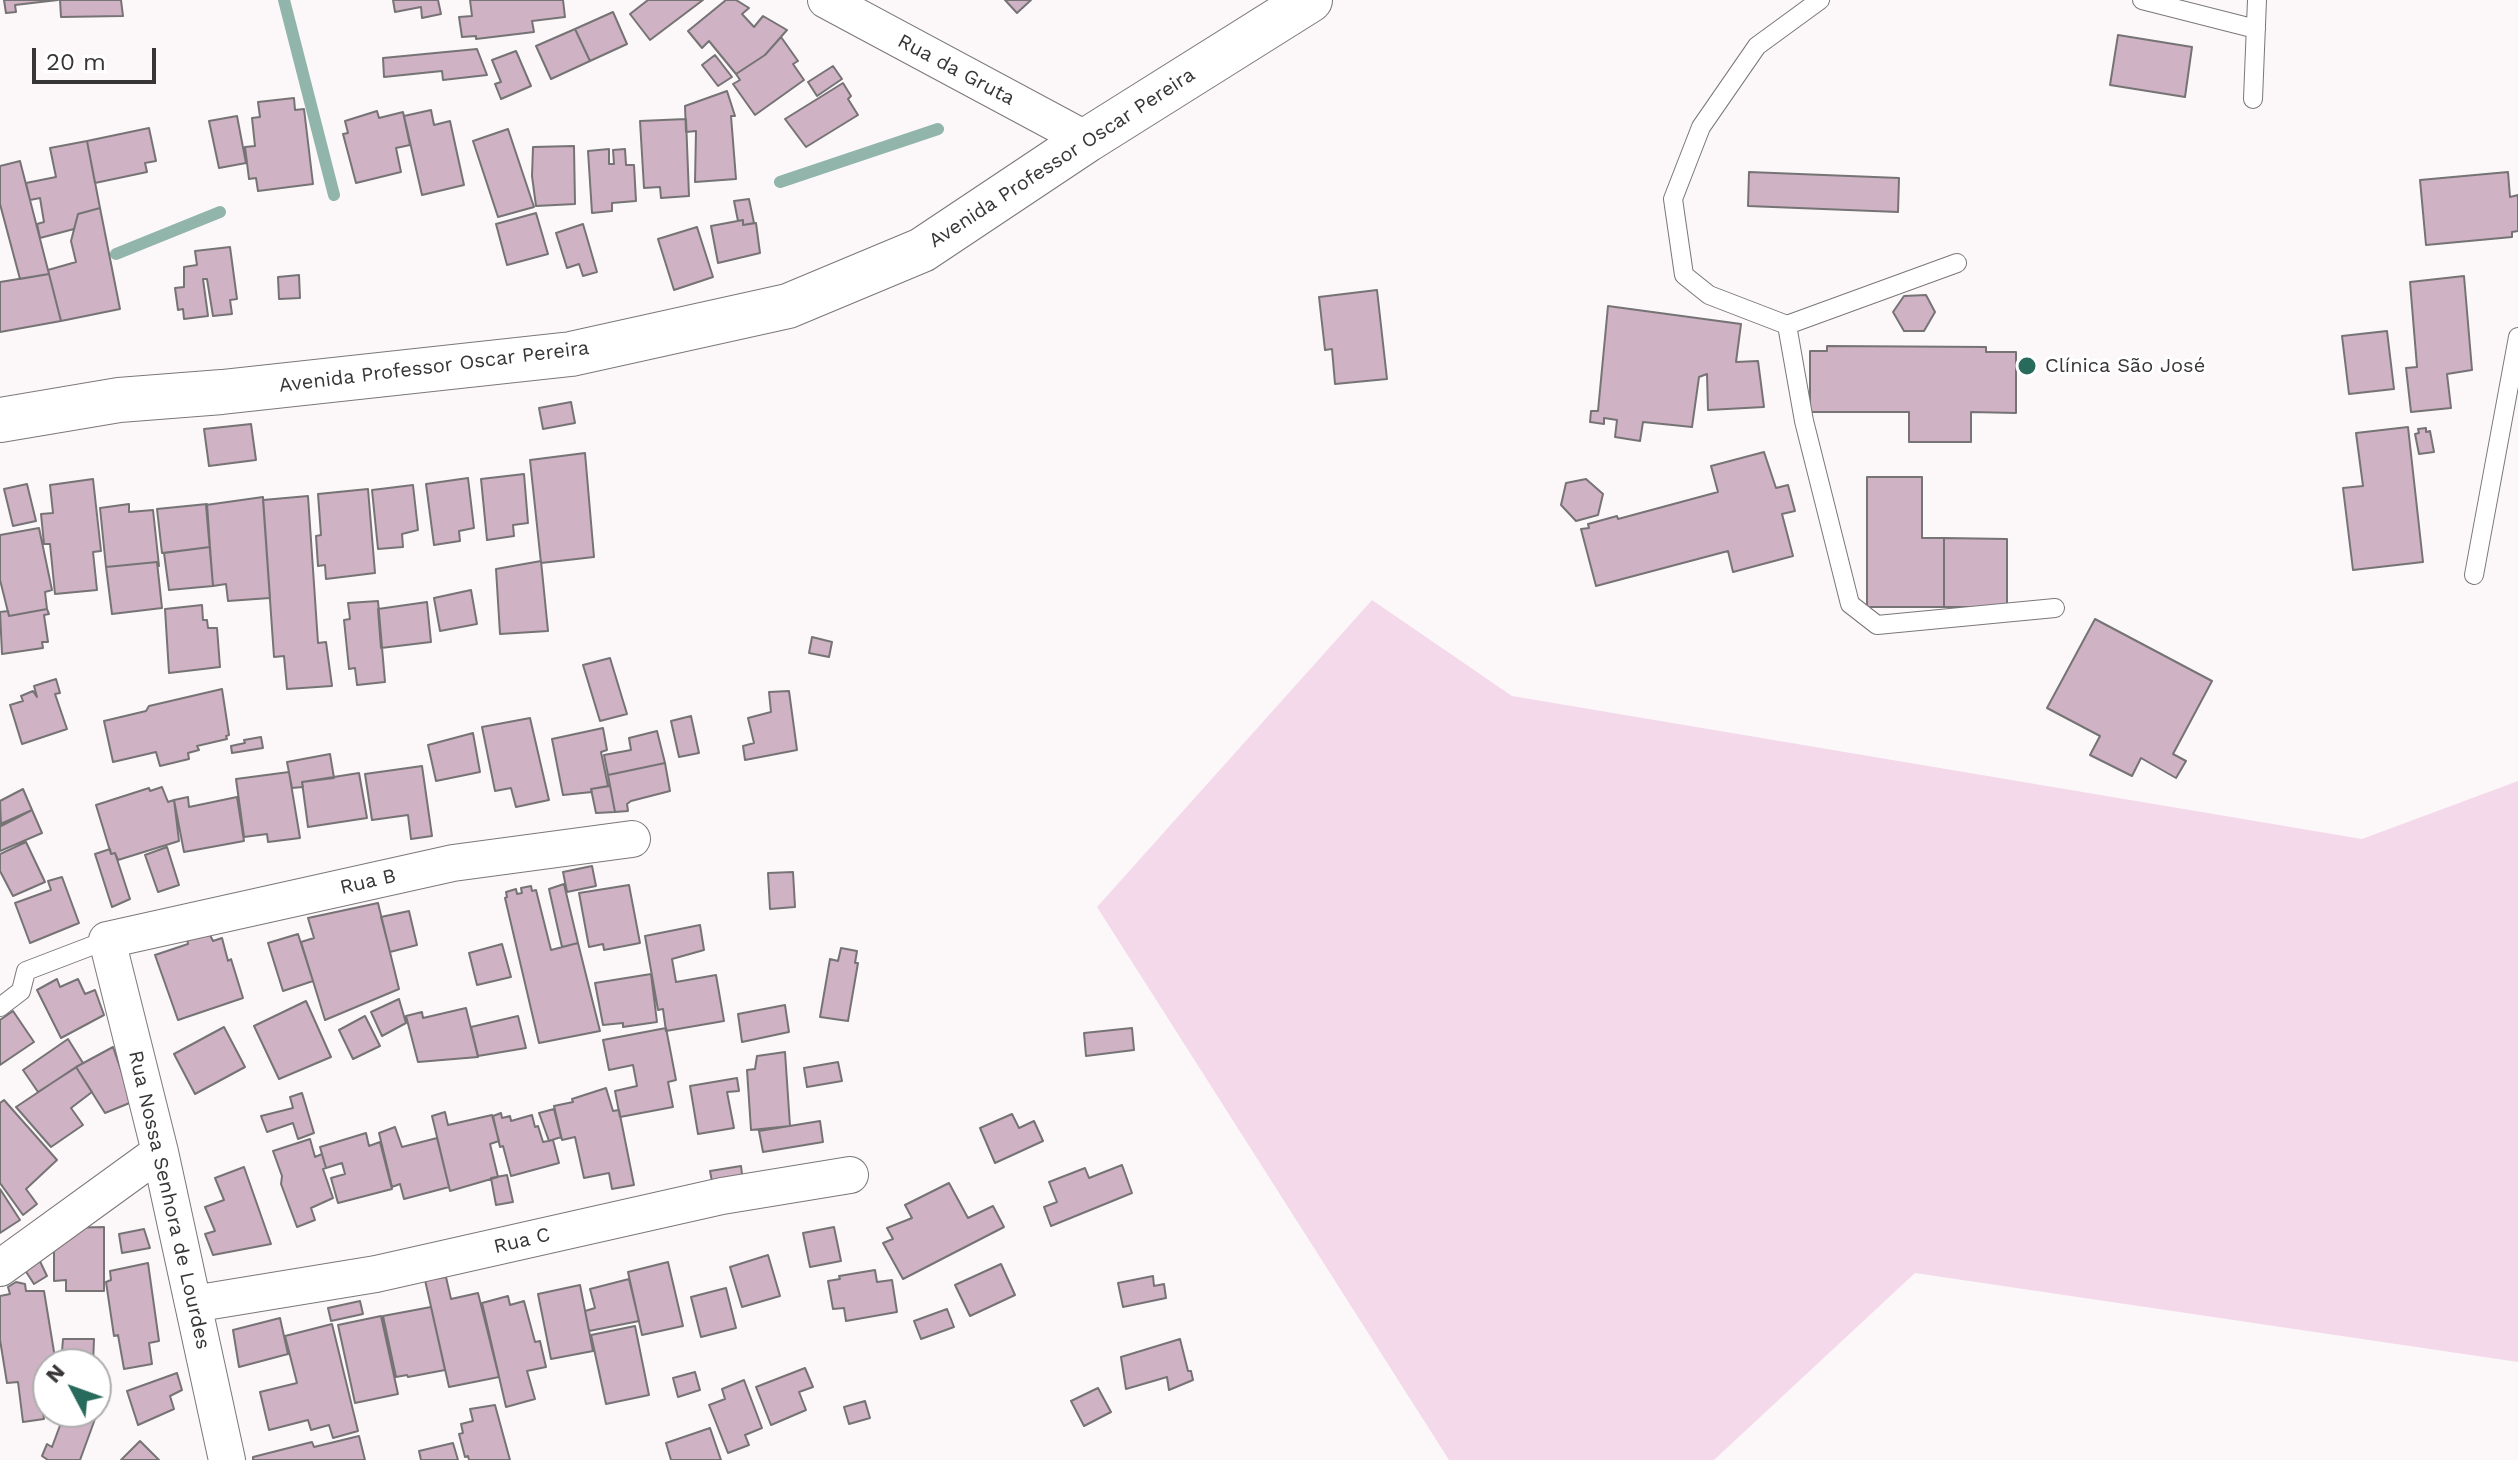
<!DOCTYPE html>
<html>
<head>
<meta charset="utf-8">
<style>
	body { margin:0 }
	#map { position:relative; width:2518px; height:1460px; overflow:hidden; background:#fcf8fa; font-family:"Work Sans",sans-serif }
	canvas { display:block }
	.north { position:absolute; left:32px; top:1348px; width:80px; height:80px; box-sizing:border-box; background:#fff; border:2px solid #afaeaf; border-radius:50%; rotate:311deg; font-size:22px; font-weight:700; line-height:32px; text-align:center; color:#373536 }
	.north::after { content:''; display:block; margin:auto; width:28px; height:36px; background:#286a5b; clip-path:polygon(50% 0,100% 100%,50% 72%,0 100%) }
	.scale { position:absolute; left:32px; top:48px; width:124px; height:36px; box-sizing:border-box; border:4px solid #373536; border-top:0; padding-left:10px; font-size:24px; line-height:28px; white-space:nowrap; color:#373536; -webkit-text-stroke:6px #fff; paint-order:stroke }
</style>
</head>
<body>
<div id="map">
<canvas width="2518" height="1460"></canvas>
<div class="north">N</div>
<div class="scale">20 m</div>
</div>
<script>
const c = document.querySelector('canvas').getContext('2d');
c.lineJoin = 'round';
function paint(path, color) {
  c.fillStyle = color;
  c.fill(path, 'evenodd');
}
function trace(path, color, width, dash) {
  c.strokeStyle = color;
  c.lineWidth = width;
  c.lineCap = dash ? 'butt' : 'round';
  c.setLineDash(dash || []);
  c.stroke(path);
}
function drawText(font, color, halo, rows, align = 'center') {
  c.font = font + ' "Work Sans",sans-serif';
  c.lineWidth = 6;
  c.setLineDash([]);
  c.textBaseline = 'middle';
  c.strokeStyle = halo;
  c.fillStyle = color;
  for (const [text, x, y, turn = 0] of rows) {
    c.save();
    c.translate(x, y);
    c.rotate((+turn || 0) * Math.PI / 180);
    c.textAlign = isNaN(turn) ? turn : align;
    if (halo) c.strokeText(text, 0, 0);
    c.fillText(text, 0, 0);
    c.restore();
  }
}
paint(new Path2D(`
	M1372 600 1512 696 2362 839 2518 781V1362L1915 1273 1714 1460H1449L1097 907Z`), '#f4d9ea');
trace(new Path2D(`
	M284 0 334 195
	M780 182 938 129
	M116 254 220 212`), '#91b5aa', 12);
const building = new Path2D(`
	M4 0H58L15 5 16 12 6 13Z
	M60 0H121L123 16 61 17Z
	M393 0H438L441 14 422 18 421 7 395 12Z
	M470 0H563L565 17 532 21 534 32 476 39V36L462 37 459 17 472 16Z
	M648 0H703L650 40 630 14Z
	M726 0H736L749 8 742 14 754 27 763 16 787 30 765 55 736 74 709 41 702 48 688 31Z
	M1005 0H1031L1017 13Z
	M613 12 627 44 590 61 575 29Z
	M575 29 590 61 551 79 536 46Z
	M2118 35 2192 47 2185 97 2110 85Z
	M781 37 798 61 793 64 804 80 755 115 733 84 740 80 736 74 765 55Z
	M477 49 487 75 443 80 442 71 384 77 383 58Z
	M516 51 531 86 501 99 495 84 501 82 492 60Z
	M715 55 732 77 718 86 702 65Z
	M833 66 842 79 817 96 808 82Z
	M843 83 851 96 848 99 858 115 806 147 785 119Z
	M727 91 735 116H731L736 179 695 182 696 131 686 132 685 106Z
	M294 98 295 110 304 109 313 184 258 191 256 178 249 179 245 147 255 146 252 118 260 117 258 102Z
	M431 110 434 125 450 121 464 185 422 195 404 116Z
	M377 111 379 118 403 112 410 145 396 148 401 172 356 183 343 134 348 133 345 121Z
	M237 116 246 163 219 168 209 121Z
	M686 119 689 196 661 198 660 187 644 188 640 121Z
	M149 128 156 161 145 163 147 172 95 183 87 141Z
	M508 129 534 207 498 217 473 141Z
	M87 141 100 208 78 214 74 229 40 238 37 224 44 222 40 198 30 200 26 183 56 177 50 148Z
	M574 146 575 204 536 206 532 176 533 147Z
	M609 149V164H614L613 150 625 149 626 165H634L636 201 612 203V211L592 213 588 151Z
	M20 161 49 274 20 279 0 204V166Z
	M1749 172 1899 178 1898 212 1748 206Z
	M2508 172 2510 197 2518 195V231L2512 232V237L2426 245 2420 180Z
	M749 199 754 223 743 225V220L738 221 734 201Z
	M100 208 120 309 61 321 48 270 76 262 71 241 78 214Z
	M536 213 548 254 507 265 496 224Z
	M743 220V225L756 223 760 253 718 263 711 226Z
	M583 224 597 272 583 276 579 264 567 268 556 233Z
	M697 227 713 277 674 290 658 239Z
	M230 247 237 299 230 300 232 314 213 316 207 279H203L208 316 184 319 183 309 178 310 175 288 184 287V267L197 265 195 251Z
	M49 274 61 321 0 332V282Z
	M299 275 300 298 279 299 278 277Z
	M2464 276 2472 370 2447 374 2451 408 2411 412 2406 368 2417 367 2410 282Z
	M1377 290 1387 379 1335 384 1332 349 1325 350 1319 297Z
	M1926 295 1935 312 1924 331H1904L1893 312 1904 296Z
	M1608 306 1741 324 1736 362 1758 361 1764 407 1708 410 1707 374 1699 377 1692 427 1643 422 1640 441 1615 437 1617 420 1604 418V424L1590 422 1591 411H1598Z
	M2387 331 2394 389 2349 394 2342 336Z
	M1827 346 1986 347V352H2016V413L1971 412V442H1909V412H1810V351H1827Z
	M571 402 575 423 543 429 539 408Z
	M251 424 256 460 209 466 204 429Z
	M2408 427 2423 562 2353 570 2343 488 2363 486 2356 433Z
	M2426 428V432L2430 431 2434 452 2419 454 2415 434 2419 433 2418 429Z
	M1764 452 1776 488 1788 485 1795 511 1782 514 1793 556 1733 572 1728 551 1596 586 1581 529 1589 528 1588 524 1617 516 1618 519 1718 492 1711 466Z
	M585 453 594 557 541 563 530 460Z
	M524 474 528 523 513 525 514 536 487 540 481 479Z
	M1867 477H1922V538H1944V607H1867Z
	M468 478 474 528 459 531 460 541 434 545 426 484Z
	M93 479 101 551 93 552 97 590 55 594 50 544H44L41 514 53 513 50 485Z
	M1586 479 1603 494 1598 515 1576 521 1561 505 1566 483Z
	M27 484 36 521 13 526 4 489Z
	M413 485 418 530 402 534 403 547 378 549 372 490Z
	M368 489 375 573 326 579 325 565 318 566 316 536 321 535 318 494Z
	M308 496 318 643 326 642 332 686 287 689 284 656 274 657 263 500Z
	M263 497 270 598 228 601 226 584 213 586 206 505Z
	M129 504V512L153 510 159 566 157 562 106 567 100 508Z
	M207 504 210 547 162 553 157 509Z
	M39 528 52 590 45 592 47 609 9 616 0 580V535Z
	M1944 538 2007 539V607H1944Z
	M210 547 213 586 169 590 164 553Z
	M541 561 548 631 500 634 496 569Z
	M157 562 162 608 112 614 106 567Z
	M471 590 477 624 440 631 434 598Z
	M378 601 385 682 357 685 355 668 349 669 344 620 350 619 348 603Z
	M427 602 431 642 381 648 378 609Z
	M202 605 203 620H207L208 628H217L220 667 169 673 165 609Z
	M47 609 49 614 44 615 48 642H42L43 648 2 654 0 612 8 611 9 616Z
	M2095 619 2212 681 2173 754 2186 761 2176 778 2141 758 2132 776 2090 755 2100 736 2047 708Z
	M812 637 832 642 829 657 809 653Z
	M610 658 627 714 600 721 583 665Z
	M56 679 60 693 55 694 67 729 22 744 10 705 23 701 21 696 33 691 37 697 34 686Z
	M222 689 229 735 226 736 227 739 197 746 199 750 188 753 189 759 160 766 156 752 113 762 104 721 146 711 149 706Z
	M789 691 797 750 745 760 743 746 754 743 748 718 771 712 769 692Z
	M691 716 699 753 679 757 671 721Z
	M530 718 549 800 516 807 511 788 495 791 482 727Z
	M603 728 607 750 601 752 608 786 591 789 592 792 563 795 552 739Z
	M657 731 665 763 608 775 604 755 631 750 629 738Z
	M473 733 480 772 436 781 428 745Z
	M261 737 263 748 232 753 231 746 245 743 244 740Z
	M330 754 334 778 302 782 303 787 292 788 287 762Z
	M665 763 670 791 631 801 627 804 628 811 615 812 608 775Z
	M422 766 432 836 411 839 408 815 372 820 365 774Z
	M289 772 300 838 268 842 267 834 244 837 236 779Z
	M359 773 367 818 308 827 302 782Z
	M610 786 615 812 596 813 591 789Z
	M162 787 168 802 174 800 179 841 118 860 115 853 111 854 96 805 149 788 150 791Z
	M23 789 32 810 1 826 0 801Z
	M188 797 189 807 237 797 244 841 184 852 174 800Z
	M32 810 42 833 0 851V824Z
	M26 842 45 882 13 896 0 871V854Z
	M167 847 179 885 158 892 145 855Z
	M110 849 111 854 115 853 130 899 112 907 95 854Z
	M592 866 596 886 567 892 563 872Z
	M793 872 795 907 770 909 768 873Z
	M62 877 79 923 30 943 15 903 51 890 48 881Z
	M564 884 578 943 562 947 549 889Z
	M629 885 640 943 604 950 603 944 589 947 579 893Z
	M531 886 532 891 536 890 551 950 578 943 600 1031 539 1043 505 898 507 897 506 892 516 889 517 894 522 893 521 888Z
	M378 903 399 989 325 1020 301 942 314 938 308 918Z
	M409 911 417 945 390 952 381 917Z
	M700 925 704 950 672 959 676 982 716 975 724 1021 666 1031 663 1009 658 1010 645 936Z
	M208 931 213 941 222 938 228 961 231 959 243 998 178 1020 155 955 188 944 187 939Z
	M298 934 313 981 283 991 268 943Z
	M502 944 511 977 477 985 469 953Z
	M841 948 857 951 855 963H858L848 1021 820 1017 830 959 838 961Z
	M651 974 657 1022 623 1027V1023L603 1025 595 983Z
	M57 979 60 987 78 979 85 994 95 990 104 1015 61 1038 37 990Z
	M399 999 406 1023 382 1036 371 1012Z
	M306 1001 331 1057 279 1079 254 1026Z
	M785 1005 789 1032 742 1042 738 1014Z
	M466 1008 478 1057 418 1062 406 1016 422 1012 423 1018Z
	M13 1011 34 1042 0 1065V1020Z
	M365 1016 380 1046 353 1059 339 1030Z
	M518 1016 526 1048 478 1056 471 1027Z
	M224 1027 245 1067 195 1094 174 1054Z
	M666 1028 676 1080 668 1082 673 1107 620 1117 615 1091 637 1086 633 1065 609 1070 603 1040Z
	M1132 1028 1134 1050 1086 1056 1084 1033Z
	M68 1039 83 1063 38 1092 23 1070Z
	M113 1047 132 1102 105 1113 76 1067Z
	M785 1052 790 1126 751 1130 747 1070 755 1069 757 1056Z
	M838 1062 842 1081 807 1087 804 1068Z
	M76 1067 92 1092 71 1108 83 1125 51 1147 16 1107Z
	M737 1078 739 1091 727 1092 734 1128 698 1134 690 1086Z
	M606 1088 613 1111 619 1110 634 1185 612 1189 609 1173 584 1178 575 1137 562 1140 554 1106 573 1102 572 1099Z
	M302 1093 314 1133 298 1139 293 1123 267 1132 261 1116 293 1108 290 1097Z
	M4 1100 57 1160 26 1189 37 1204 23 1215 0 1183V1103Z
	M554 1109 561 1137 549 1141 539 1113Z
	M445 1112 448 1125 492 1115 499 1141 490 1144 498 1177 450 1191 432 1116Z
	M501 1113 502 1118 510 1116 511 1121 532 1115 535 1127 538 1126 543 1142 553 1140 559 1163 511 1176 503 1146 500 1147 493 1116Z
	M1012 1114 1019 1128 1034 1121 1043 1141 995 1163 980 1128Z
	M820 1121 823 1142 763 1152 759 1131Z
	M395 1127 402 1147 437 1138 449 1187 404 1199 400 1184 392 1187 379 1133Z
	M366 1133 369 1146 380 1142 392 1189 338 1203 331 1178 345 1174 342 1163 326 1168 320 1147Z
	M310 1139 315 1157 322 1154 326 1168 323 1169 333 1198 311 1208 315 1220 297 1227 281 1184 282 1176 273 1151Z
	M1122 1165 1132 1193 1051 1226 1044 1207 1057 1202 1049 1182 1085 1168 1089 1178Z
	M741 1166 743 1182 713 1187 710 1171Z
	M244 1167 271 1244 213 1255 205 1234 215 1231 205 1207 224 1200 215 1178Z
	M507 1175 513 1202 496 1205 491 1178Z
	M949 1183 968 1218 993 1206 1004 1227 903 1279 883 1243 893 1239 887 1228 912 1218 905 1205Z
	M0 1189 20 1220 0 1233Z
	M104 1227V1291H66V1280L54 1281V1242L62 1228Z
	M834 1227 841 1261 810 1267 803 1233Z
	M144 1229 150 1248 122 1253 119 1234Z
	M36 1253 47 1276 34 1284 21 1264Z
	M768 1255 780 1296 742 1307 730 1267Z
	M668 1262 683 1326 642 1335 628 1272Z
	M148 1263 159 1341 149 1343 152 1364 124 1369 118 1335 114 1336 106 1282 111 1280 110 1271Z
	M1001 1264 1015 1295 970 1316 955 1285Z
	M875 1270 877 1282 892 1280 897 1312 846 1321 844 1308 833 1309 828 1281 840 1279 839 1276Z
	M1153 1276 1154 1286 1164 1284 1166 1298 1123 1307 1118 1283Z
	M446 1277 451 1299 478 1293 499 1377 449 1387 425 1280Z
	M629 1279 639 1321 589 1331 585 1311 595 1308 590 1289Z
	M16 1282 25 1284 26 1291H44L56 1364H48V1398L41 1399 44 1419 23 1422 18 1382 7 1383 0 1340V1296L10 1294 8 1287Z
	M580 1285 593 1351 551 1359 538 1294Z
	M726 1288 736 1328 701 1337 691 1297Z
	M508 1296 510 1305 524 1301 535 1342 540 1341 546 1367 527 1371 535 1399 506 1407 482 1303Z
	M360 1301 363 1314 331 1321 328 1308Z
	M431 1307 445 1370 408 1377 407 1375 396 1377 383 1316Z
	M947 1309 954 1327 921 1339 914 1321Z
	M381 1316 398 1394 355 1403 338 1325Z
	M280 1318 288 1354 239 1367 233 1330Z
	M332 1324 358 1431 333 1438 329 1425 311 1430 308 1420 269 1430 260 1392 297 1383 285 1336Z
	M635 1326 649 1395 606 1404 591 1335Z
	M63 1339H94L93 1364H61Z
	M1180 1339 1188 1371H1191L1193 1380 1169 1390 1167 1377 1126 1389 1121 1357Z
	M805 1368 813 1387 799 1392 806 1410 771 1425 756 1387Z
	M695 1372 700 1390 678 1397 673 1378Z
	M177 1373 182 1390 170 1396 174 1409 138 1425 127 1391Z
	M744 1380 762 1428 745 1435 749 1445 728 1453 709 1405 725 1399 722 1389Z
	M1098 1388 1111 1412 1084 1426 1071 1401Z
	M865 1401 870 1418 849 1424 844 1407Z
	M495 1405 510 1460H469L468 1456 465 1457 459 1434 463 1433 461 1424 473 1421 470 1409Z
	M96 1408H99L80 1460H48L42 1456 47 1444 52 1447 65 1412H96Z
	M710 1428 721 1460H671L666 1443Z
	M359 1436 365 1460H253V1457L312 1442 314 1447Z
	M140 1441 159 1460H121Z
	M453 1443 458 1460H421L419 1451Z`);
paint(building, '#cfb2c4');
trace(building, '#767375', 2);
const service = new Path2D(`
	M1820 0 1757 46 1701 127 1673 199 1684 275 1709 295 1787 325 1957 263
	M2142 0 2256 29
	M2253 99 2257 0
	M1787 325 1804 421 1850 604 1877 625 2055 608
	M2474 575 2518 337
	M0 1007 21 991 26 971 107 940`);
const minor = new Path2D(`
	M826 0 1087 140
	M0 1268 160 1152
	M193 1304 376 1274 722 1196 850 1175
	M227 1460 160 1152 107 940 453 863 632 839`);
const secondary = new Path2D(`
	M0 420 119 400 222 392 571 354 788 306 922 250 1087 140 1310 0`);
trace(service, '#7b7779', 20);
trace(minor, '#7b7779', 38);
trace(secondary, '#7b7779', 46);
trace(service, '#fff', 18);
trace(minor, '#fff', 36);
trace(secondary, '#fff', 44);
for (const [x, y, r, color] of [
	[2027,366,10,"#286a5b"]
]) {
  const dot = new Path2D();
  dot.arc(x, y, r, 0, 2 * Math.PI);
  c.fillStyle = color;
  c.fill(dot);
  trace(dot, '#fff', 3);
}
drawText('20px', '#373536', '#fff', [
	["Rua da Gruta",956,70,28],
	["Avenida Professor Oscar Pereira",1062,158,-33],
	["Avenida Professor Oscar Pereira",434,367,-7],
	["Rua B",368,882,-13],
	["Rua Nossa Senhora de Lourdes",169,1200,77],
	["Rua C",522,1241,-13]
]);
drawText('20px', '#373536', '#fff', [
	["Clínica São José",2045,366]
], 'left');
</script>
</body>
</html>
